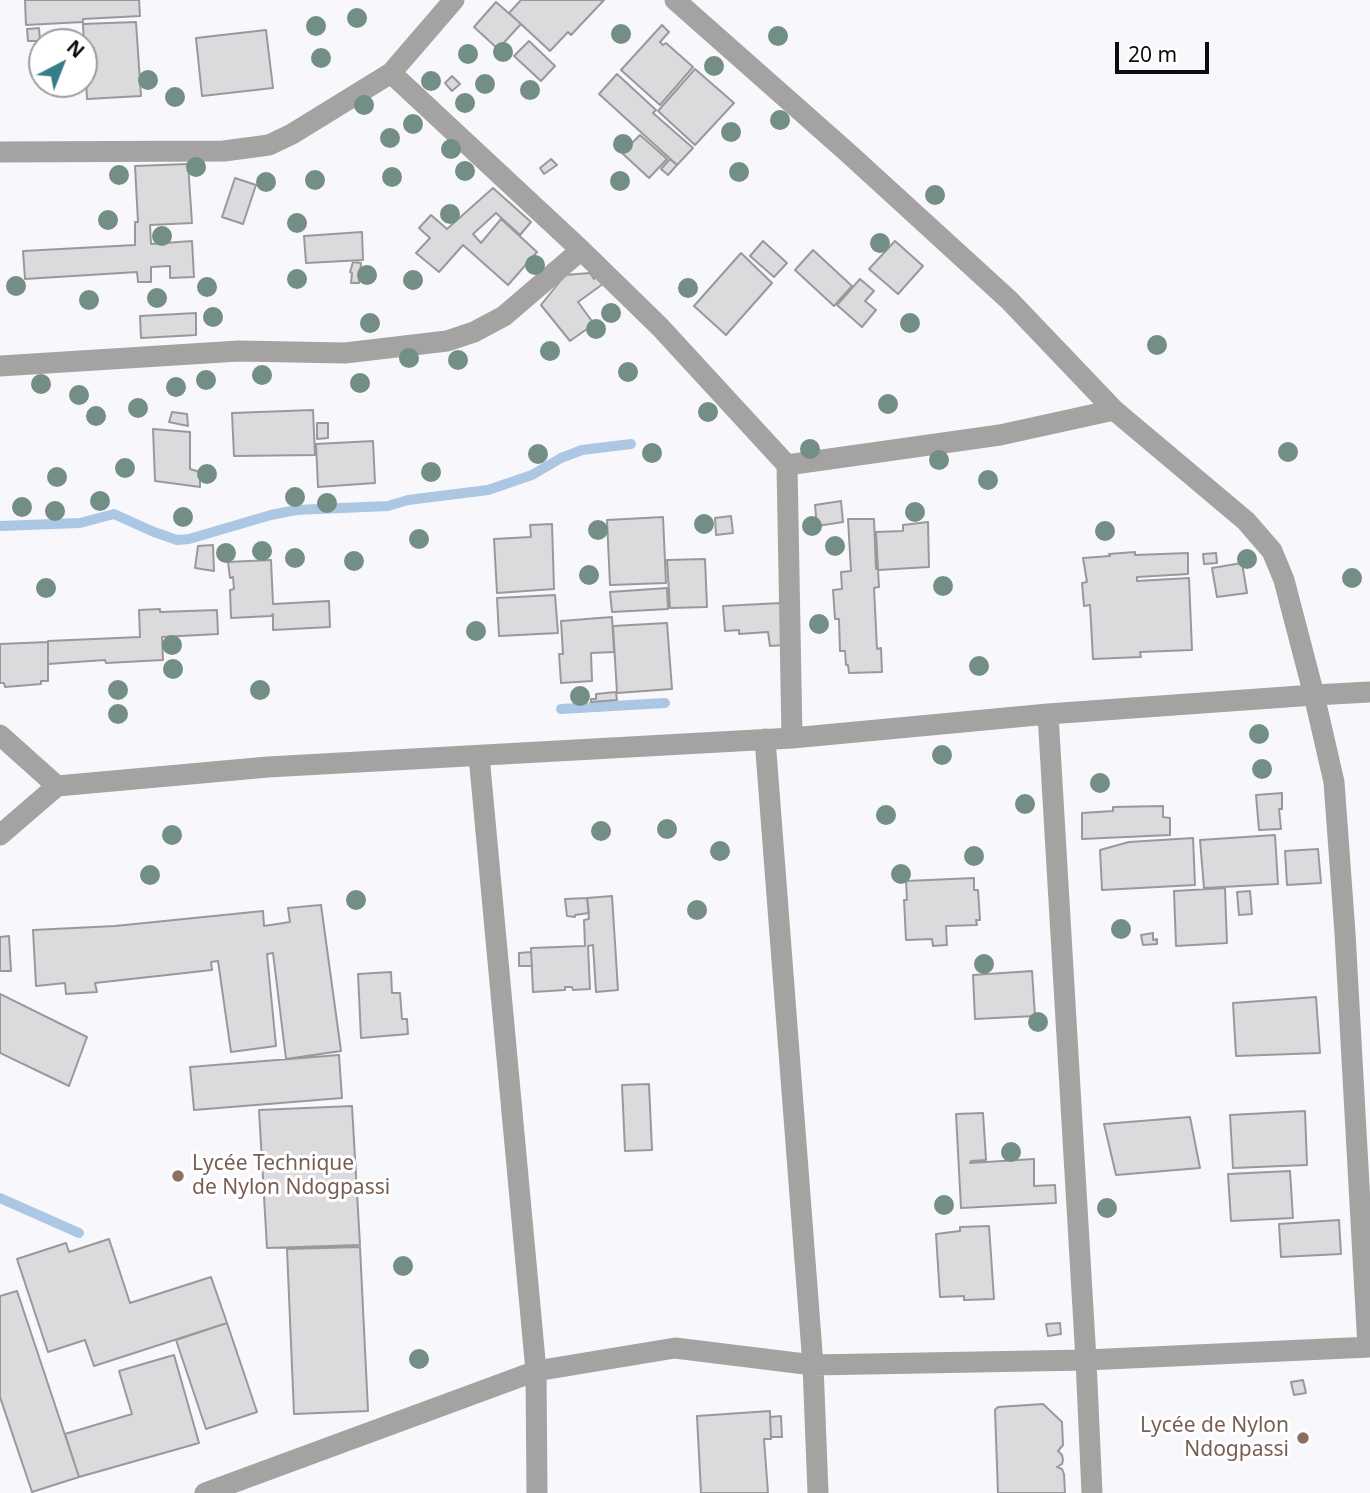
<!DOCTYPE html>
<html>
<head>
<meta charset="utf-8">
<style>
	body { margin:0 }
	#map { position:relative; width:1370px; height:1493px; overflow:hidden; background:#f8f7fb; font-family:"Noto Sans",sans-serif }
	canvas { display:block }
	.north { position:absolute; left:28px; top:28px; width:70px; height:70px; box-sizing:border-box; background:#fff; border:2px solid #9e9e9e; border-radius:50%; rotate:42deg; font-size:19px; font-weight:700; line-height:28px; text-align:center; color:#0c0c0d }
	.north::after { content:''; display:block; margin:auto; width:24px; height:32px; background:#377c8a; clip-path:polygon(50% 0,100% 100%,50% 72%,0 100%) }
	.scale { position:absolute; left:1115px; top:42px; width:94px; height:32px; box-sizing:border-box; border:4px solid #0c0c0d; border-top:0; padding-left:9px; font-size:21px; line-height:24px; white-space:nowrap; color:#0c0c0d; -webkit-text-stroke:5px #fff; paint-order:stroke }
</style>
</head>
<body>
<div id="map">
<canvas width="1370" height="1493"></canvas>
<div class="north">N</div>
<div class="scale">20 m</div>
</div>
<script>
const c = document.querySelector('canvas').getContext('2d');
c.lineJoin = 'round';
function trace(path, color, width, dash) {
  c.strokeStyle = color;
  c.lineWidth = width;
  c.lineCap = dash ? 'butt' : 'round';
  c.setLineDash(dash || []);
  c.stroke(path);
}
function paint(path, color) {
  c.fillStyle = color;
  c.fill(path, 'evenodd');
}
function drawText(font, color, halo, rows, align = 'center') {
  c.font = font + ' "Noto Sans",sans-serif';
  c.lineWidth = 6;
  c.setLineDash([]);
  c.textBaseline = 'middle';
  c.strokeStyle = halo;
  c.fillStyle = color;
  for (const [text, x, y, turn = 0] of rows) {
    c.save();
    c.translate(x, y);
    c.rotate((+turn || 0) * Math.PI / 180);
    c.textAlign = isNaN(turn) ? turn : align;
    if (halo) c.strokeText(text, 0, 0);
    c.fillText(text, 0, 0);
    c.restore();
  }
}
trace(new Path2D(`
	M0 526 80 523 114 514 154 532 177 540 189 539 271 515 296 510 388 506 408 500 488 490 532 475 561 458 582 450 631 444
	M561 709 665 703
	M0 1198 79 1233`), '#acc7e4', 10);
const building = new Path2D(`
	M25 0H139L140 16 83 19V22L26 25Z
	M521 0H604L571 35 568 32 550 51 509 13Z
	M496 2 521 24 498 49 474 27Z
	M136 22 141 96 87 99 83 24Z
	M662 25 669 32 660 42 663 45 666 43 693 67 660 105 621 70Z
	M39 28 40 41H28L27 29Z
	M266 30 273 88 202 96 196 38Z
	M529 41 555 66 541 81 514 56Z
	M695 69 734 103 695 145 658 111Z
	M617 74 656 110 653 113 693 148 677 165 599 94Z
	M452 76 460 84 452 91 445 83Z
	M640 135 667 159 649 178 622 153Z
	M551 159 557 165 544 174 540 168Z
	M670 159 677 165 668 175 661 169Z
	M188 164 192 223 150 225 151 244 192 241 194 277 170 278V266L151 267V282H138L137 272 25 279 23 251 135 245V222H138L135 166Z
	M235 178 256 185 243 224 222 217Z
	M493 188 531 222 520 235 496 213 473 234 481 243 501 219 537 252 508 285 463 245 439 272 416 253 430 238 419 228 431 215 447 229Z
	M362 232 363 260 306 263 304 236Z
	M763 241 787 263 774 277 750 256Z
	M895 241 923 266 898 294 869 269Z
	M813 250 852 286 834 306 795 270Z
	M741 253 772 283 726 335 694 306Z
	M353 262 361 263 359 283H351L352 273 350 272Z
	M590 273 594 279 596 277 603 284 578 302 594 324 570 341 541 305 565 275Z
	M860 279 874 291 865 301 876 310 862 327 837 305Z
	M196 313V335L141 338 140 316Z
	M313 410 315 455 234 456 232 413Z
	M172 412 187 414 188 426 169 422Z
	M317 423H328V438L317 439Z
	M153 429 190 432V469L200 472V487L155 481Z
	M373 441 375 483 318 487 316 444Z
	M841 501 843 522 817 526 815 505Z
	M731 516 733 533 716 535 715 518Z
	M663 517 666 583 610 585 607 520Z
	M848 519H874L876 569H878L876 532 903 531V525L928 522 929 567 878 570 879 587 874 588 877 649 881 648 882 672 849 673 848 665H846L845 651H840L839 619H835L833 590 842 589 841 572 851 571Z
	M552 524 554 589 497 593 494 539 531 537 530 525Z
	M213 545 214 571 195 568 198 546Z
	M1135 552V555L1188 553V574L1137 577V581L1189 578 1192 650 1140 652 1141 657 1093 659 1090 605 1084 606 1082 583 1087 582 1083 558 1110 556 1109 554Z
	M1216 553 1217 563 1204 564 1203 554Z
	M705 559 707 607 670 608 667 560Z
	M271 560 273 604 329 601 330 627 273 630V614L271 616 231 618 230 590 234 589 233 577 230 578 228 562Z
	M1242 563 1247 593 1217 597 1212 568Z
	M667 588 668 609 612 612 610 592Z
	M555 595 558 633 499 636 497 598Z
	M781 603 784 645 770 646 768 632 739 634V630L725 631 723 606Z
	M160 609V612L217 610 218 634 162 637 163 660 106 663 105 660 48 664V641L140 637 139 610Z
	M612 617 614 652 591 653 592 681 561 683 559 654H563L561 621Z
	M667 623 672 689 617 693 613 626Z
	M48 642V681H41V684L5 687 4 683H0V644Z
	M616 692 617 700 591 702V699H596V694Z
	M1282 793V809H1279L1281 829 1259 830 1256 795Z
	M1163 806V817L1170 818V835L1082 839V813L1113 811V807Z
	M1275 835 1278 884 1204 888 1200 840Z
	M1193 838 1195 885 1102 890 1100 850 1129 842Z
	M1318 849 1321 883 1287 885 1285 851Z
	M974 878V890H978L980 920H976L977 925 946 926 947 945 933 946 932 939 906 940 904 900H907L906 881Z
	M1225 888 1227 943 1176 946 1174 891Z
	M1250 891 1252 914 1239 915 1237 892Z
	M612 896 618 990 596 992 593 945 588 946 590 989 573 990 572 987H565V990L533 992 531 948 585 946 584 920 589 919 587 898Z
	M587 898 589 913 575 915V917L567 916 565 899Z
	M321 905 341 1051 286 1059 273 953 267 954 276 1046 231 1052 218 961 211 962 212 970 95 983 97 992 66 994 65 983 36 986 33 930 115 926 263 911 264 926 290 922 288 908Z
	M1153 933V940L1157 939V944L1143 945 1141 935Z
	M9 936 11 971H0V937Z
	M531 952 532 966H519V953Z
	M1032 971 1035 1016 975 1019 973 975Z
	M391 972 392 993H400L402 1019H407L408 1034 361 1038 358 974Z
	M0 994 87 1037 69 1086 0 1053Z
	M1316 997 1320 1053 1236 1056 1233 1003Z
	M339 1055 342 1098 194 1110 190 1067Z
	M649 1084 652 1150 625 1151 622 1085Z
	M352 1106 360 1245 267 1248 259 1110Z
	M1305 1111 1307 1165 1233 1168 1230 1115Z
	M983 1113 986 1160 971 1161 970 1163 1034 1159V1186L1055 1185 1056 1203 961 1208 956 1114Z
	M1190 1117 1200 1168 1116 1175 1104 1124Z
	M1290 1171 1293 1218 1231 1221 1228 1174Z
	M1339 1220 1341 1254 1281 1257 1279 1224Z
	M989 1226 994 1299 964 1300V1296L940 1297 936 1234 960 1231V1227Z
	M109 1239 130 1303 211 1277 227 1323 94 1366 85 1340 48 1352 17 1259 66 1243 69 1252Z
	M360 1247 368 1411 294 1414 287 1249Z
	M17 1291 79 1477 32 1492 0 1397V1296Z
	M227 1323 257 1412 206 1429 176 1340Z
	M1060 1323 1061 1334 1048 1336 1046 1324Z
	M174 1355 199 1443 79 1477 65 1434 132 1414 119 1371Z
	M1303 1380 1306 1393 1294 1395 1291 1382Z
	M1043 1404 1062 1422 1063 1445 1058 1451 1062 1455 1063 1460 1062 1464 1057 1467 1062 1469 1064 1474 1065 1493H998L995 1410 998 1407Z
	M770 1411 771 1439H764L768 1493H701L697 1416Z
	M781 1416 782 1437H771L770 1417Z`);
paint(building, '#dbdbde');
trace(building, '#99999c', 2);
trace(new Path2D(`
	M675 0 847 152 1009 300 1114 410 1246 521 1272 551 1284 580 1314 695 1334 782 1345 933 1368 1347
	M391 73 581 250 660 327 787 465 792 738
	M0 152 224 151 269 145 292 134 391 73 454 0
	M0 366 239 351 345 353 447 341 474 332 504 316 581 250
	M787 465 1000 435 1114 410
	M1048 714 1086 1360 1092 1493
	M0 735 57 786
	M765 739 813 1365 818 1493
	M479 756 536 1371 537 1493
	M0 835 57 786 268 767 792 738 1048 714 1314 695 1370 692
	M205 1493 536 1371 675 1348 813 1365 1086 1360 1370 1347`), '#a4a3a2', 21);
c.fillStyle = '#738e84';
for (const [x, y] of [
	[357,18],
	[316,26],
	[621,34],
	[778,36],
	[503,52],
	[468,54],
	[321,58],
	[714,66],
	[148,80],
	[431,81],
	[485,84],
	[530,90],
	[175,97],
	[465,103],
	[364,105],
	[780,120],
	[413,124],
	[731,132],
	[390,138],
	[623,144],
	[451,149],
	[196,167],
	[465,171],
	[739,172],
	[119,175],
	[392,177],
	[315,180],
	[620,181],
	[266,182],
	[935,195],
	[450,214],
	[108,220],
	[297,223],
	[162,236],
	[880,243],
	[535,265],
	[367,275],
	[297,279],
	[413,280],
	[16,286],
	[207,287],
	[688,288],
	[157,298],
	[89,300],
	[611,313],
	[213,317],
	[370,323],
	[910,323],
	[596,329],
	[1157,345],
	[550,351],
	[409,358],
	[458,360],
	[628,372],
	[262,375],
	[206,380],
	[360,383],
	[41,384],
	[176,387],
	[79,395],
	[888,404],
	[138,408],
	[708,412],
	[96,416],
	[810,449],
	[1288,452],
	[652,453],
	[538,454],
	[939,460],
	[125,468],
	[431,472],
	[207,474],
	[57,477],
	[988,480],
	[295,497],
	[100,501],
	[327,503],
	[22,507],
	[55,511],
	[915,512],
	[183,517],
	[704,524],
	[812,526],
	[598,530],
	[1105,531],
	[419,539],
	[835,546],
	[262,551],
	[226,553],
	[295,558],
	[1247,559],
	[354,561],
	[589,575],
	[1352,578],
	[943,586],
	[46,588],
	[819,624],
	[476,631],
	[172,645],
	[979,666],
	[173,669],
	[118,690],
	[260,690],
	[580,696],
	[118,714],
	[1259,734],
	[942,755],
	[1262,769],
	[1100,783],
	[1025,804],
	[886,815],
	[667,829],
	[601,831],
	[172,835],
	[720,851],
	[974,856],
	[901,874],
	[150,875],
	[356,900],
	[697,910],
	[1121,929],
	[984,964],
	[1038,1022],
	[1011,1152],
	[944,1205],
	[1107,1208],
	[403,1266],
	[419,1359]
]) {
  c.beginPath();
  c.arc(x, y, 10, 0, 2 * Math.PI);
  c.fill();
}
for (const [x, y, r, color] of [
	[178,1176,7,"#8d6e63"],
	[1303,1438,7,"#8d6e63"]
]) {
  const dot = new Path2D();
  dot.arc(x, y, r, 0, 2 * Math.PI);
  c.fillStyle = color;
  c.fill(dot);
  trace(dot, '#fff', 2.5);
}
drawText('21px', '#785e54', '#fff', [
	["Lycée Technique",192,1164],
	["de Nylon Ndogpassi",192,1188],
	["Lycée de Nylon",1289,1426,"right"],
	["Ndogpassi",1289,1450,"right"]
], 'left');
</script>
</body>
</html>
